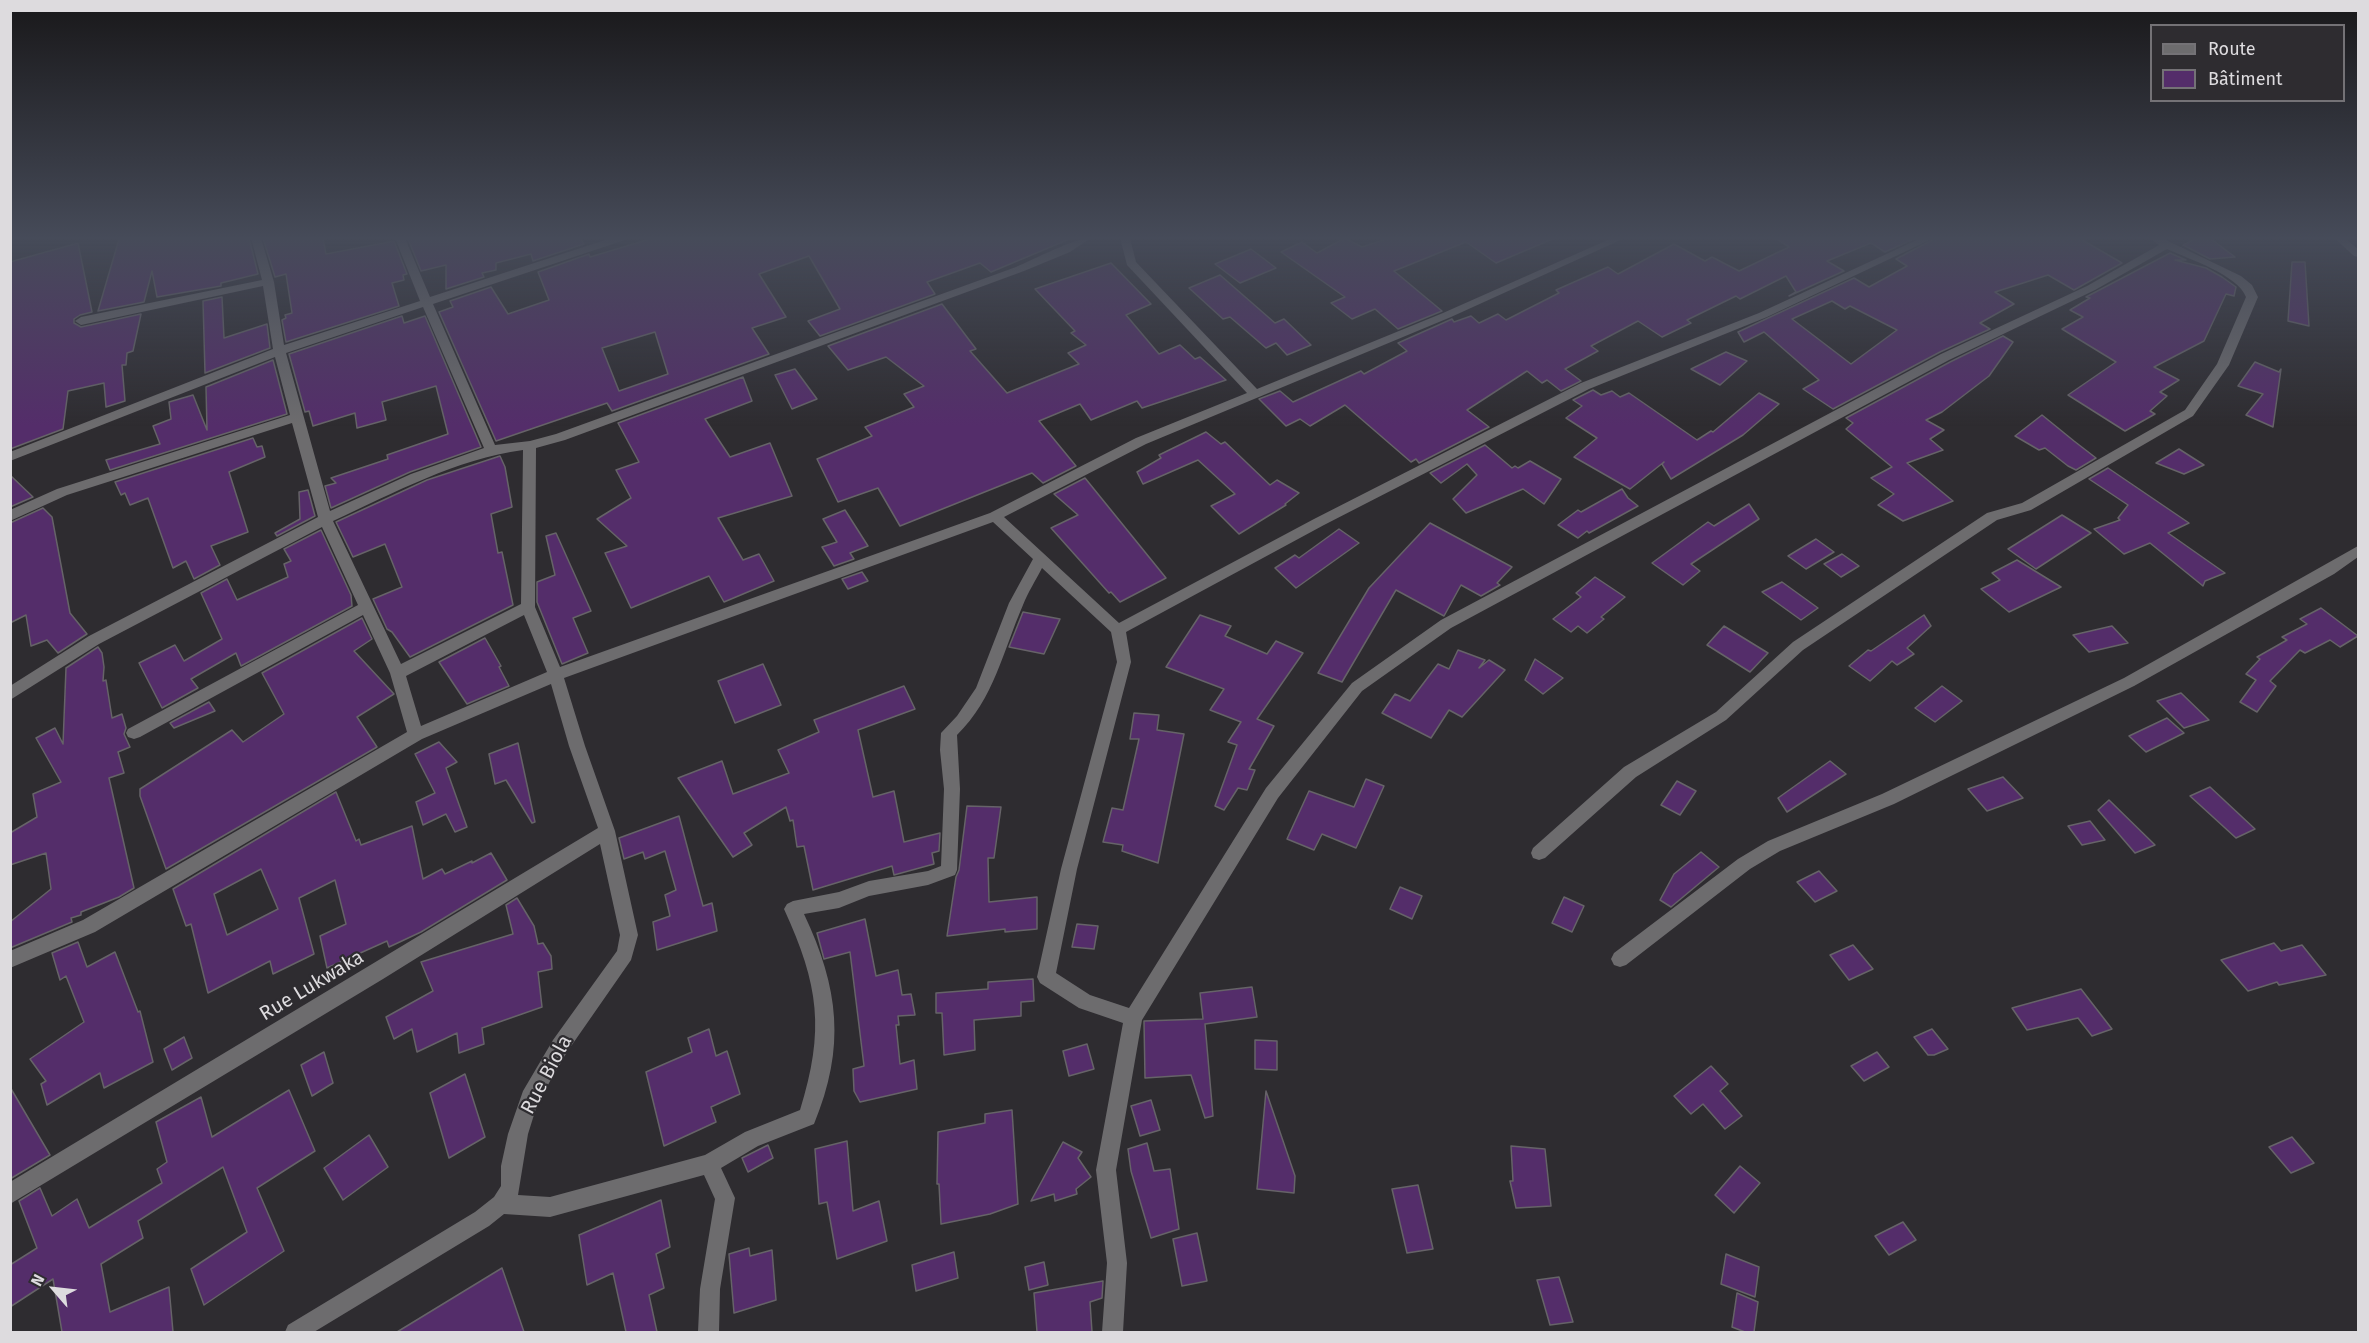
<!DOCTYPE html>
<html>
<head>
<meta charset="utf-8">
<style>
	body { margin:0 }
	#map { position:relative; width:2369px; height:1343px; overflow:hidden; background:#2e2c30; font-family:"Fira Sans",sans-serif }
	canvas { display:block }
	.frame { position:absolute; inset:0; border:12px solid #dddbde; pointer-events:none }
	.legend { position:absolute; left:2150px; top:24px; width:195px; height:78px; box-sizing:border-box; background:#2e2c30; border:2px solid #747276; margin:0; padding:8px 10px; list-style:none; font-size:18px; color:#dddbde }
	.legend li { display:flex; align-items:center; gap:12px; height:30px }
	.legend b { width:30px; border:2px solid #747276 }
	.north { position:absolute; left:24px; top:1259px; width:60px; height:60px; -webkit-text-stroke:4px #2e2c30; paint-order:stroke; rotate:298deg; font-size:16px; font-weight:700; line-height:24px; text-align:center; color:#dddbde }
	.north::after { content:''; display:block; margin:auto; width:21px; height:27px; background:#dddbde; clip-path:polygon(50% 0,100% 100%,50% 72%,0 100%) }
</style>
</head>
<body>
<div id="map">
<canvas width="2369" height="1343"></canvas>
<div class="frame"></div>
<ul class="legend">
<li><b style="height:8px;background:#6d6c6e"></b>Route</li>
<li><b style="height:16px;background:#542d6a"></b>Bâtiment</li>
</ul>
<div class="north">N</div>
</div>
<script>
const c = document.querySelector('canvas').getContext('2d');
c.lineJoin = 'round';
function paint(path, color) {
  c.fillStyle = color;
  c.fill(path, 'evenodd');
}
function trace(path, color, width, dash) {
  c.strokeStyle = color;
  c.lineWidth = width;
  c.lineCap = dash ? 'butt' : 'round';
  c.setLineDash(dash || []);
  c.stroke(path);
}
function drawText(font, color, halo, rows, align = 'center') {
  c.font = font + ' "Fira Sans",sans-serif';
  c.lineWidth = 4.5;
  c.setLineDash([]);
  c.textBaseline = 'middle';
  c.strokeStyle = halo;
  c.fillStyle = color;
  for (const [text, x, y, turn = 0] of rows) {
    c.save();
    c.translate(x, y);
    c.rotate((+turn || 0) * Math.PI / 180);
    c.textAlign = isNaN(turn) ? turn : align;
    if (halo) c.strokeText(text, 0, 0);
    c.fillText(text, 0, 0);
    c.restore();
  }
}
const building = new Path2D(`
	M127 238H249L258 274 221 283V286L157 297 152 271 144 302 98 311 119 239Z
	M263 238H323L326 254 394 241 407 274 403 275 404 280 392 283 399 306 286 342 282 320 286 318 285 315 292 313 286 274 275 277Z
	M415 238H580L584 244 533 261 531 254 496 263V270L482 273 484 277 446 289V265L421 271 408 239Z
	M653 238H1072L991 272 980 263 927 282 935 294 820 336 808 321 840 309 809 256 759 274 786 317 752 328 769 354 612 411 607 403 496 441 439 312 453 307 450 301 491 287 508 314 549 300 538 272 589 254 590 257ZM655 332 668 374 619 391 602 348Z
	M1345 238 1362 247 1389 238H1555L1496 263 1466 242 1394 271 1442 311 1398 329 1375 309 1352 319 1331 303 1345 297 1281 252 1302 242 1317 253Z
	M1775 238H1916L1885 252 1871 243 1827 261 1844 271 1789 296 1796 292 1786 276 1740 299 1736 296 1687 320 1691 323 1662 337 1638 321 1591 346 1598 351 1565 369 1581 381 1561 391 1547 380 1542 383 1527 371 1467 410 1489 427 1419 463 1416 459 1411 462 1345 405 1310 426 1300 419 1286 426 1259 399 1280 391 1293 402 1361 371 1364 374 1407 351 1398 343 1452 319 1454 322 1471 316 1479 323 1498 314 1506 320 1559 293 1556 290 1608 267 1618 274 1674 244 1705 261 1712 257 1739 271 1789 247Z
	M1936 238H2079L2122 263 2074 290 2048 275 1995 292 2014 304 1980 323 1990 329 1940 352 1833 409 1803 389 1819 380 1764 332 1744 342 1738 332 1854 278 1869 287 1907 266 1896 259ZM1832 301 1845 309 1850 306 1897 330 1851 364 1792 319Z
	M2197 238H2210L2235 257 2210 259 2183 245Z
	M78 243 92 312 80 315 74 319V323L81 327 141 314 133 351 127 353 126 365H122L125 401 106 407 104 383 68 391 63 429 10 449V262Z
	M1251 249 1276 268 1240 283 1215 264Z
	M2170 253 2186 260H2175L2206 268 2222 277 2236 287 2234 296 2226 294 2204 341 2154 367 2179 380 2160 392 2167 396 2150 411 2155 414 2125 431 2068 395 2116 362 2062 329 2083 317 2070 310 2090 298 2086 297Z
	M2292 262H2305L2309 326 2288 321Z
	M1111 263 1151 304 1126 315 1159 354 1180 345 1195 359 1200 357 1226 380 1142 408 1137 401 1091 420 1080 404 1039 421 1076 466 1043 483 1032 473 900 526 878 488 838 502 817 459 872 436 865 427 914 407 904 394 924 386 886 357 848 370 828 346 942 304 976 349 970 351 1007 393 1079 364 1068 353 1086 345 1071 333 1075 331 1035 289Z
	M1220 275 1275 323 1284 319 1311 345 1287 355 1276 343 1266 348 1230 317 1223 319 1189 288Z
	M222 297 224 338 267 324 270 348 205 373 203 301Z
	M402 316 404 323 425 316 481 447 410 472 331 508 325 486 336 483 331 478 388 459 387 455 448 434 436 386 382 402 386 420 357 428 355 413 313 426 309 411 305 412 289 354Z
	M2003 336 2013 342 1989 376 1942 412 1926 420 1944 430 1930 439 1943 450 1907 463 1953 501 1903 521 1878 505 1894 494 1871 478 1892 467 1846 429 1853 423 1846 418 1950 362Z
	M1726 352 1747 361 1720 385 1691 369Z
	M273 360 287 414 110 470 106 460 160 444 153 426 171 419 169 402 193 395 207 430 206 387Z
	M2255 362 2279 372 2281 369 2273 427 2246 415 2263 394 2238 386Z
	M795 369 817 399 792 409 775 375Z
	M743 377 752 401 705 419 730 457 770 443 792 496 718 518 743 560 759 554 774 581 724 602 709 576 631 608 605 553 627 546 597 519 631 498 616 470 639 462 618 423Z
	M1593 390 1601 395 1612 391 1620 397 1629 393 1697 440 1711 431 1713 432 1759 393 1779 404 1743 435 1671 479 1662 464 1664 462 1630 489 1574 457 1597 438 1566 418 1582 406 1573 400Z
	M2042 415 2074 441 2096 458 2076 470 2068 466 2045 448 2039 450 2015 436Z
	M1206 432 1221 444 1225 442 1270 485 1277 480 1299 493 1285 504 1286 505 1239 534 1211 506 1235 494 1198 460 1143 484 1137 472 1161 458 1159 455Z
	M253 438 257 447 262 446 265 457 229 472 248 532 211 546 220 565 194 579 186 561 173 568 148 498 130 505 125 493 121 495 115 482Z
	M1485 445 1512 468 1515 466 1518 468 1530 461 1561 479 1544 504 1523 489 1466 513 1453 499 1477 475 1467 464 1441 483 1430 473Z
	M2179 449 2204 465 2184 474 2156 463Z
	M500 456 505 467 512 507 491 514 498 553 502 552 513 605 410 657 392 632 387 629 373 599 402 587 385 544 353 557 336 522 427 480Z
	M2108 468 2189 523 2168 533 2225 573 2205 581 2203 586 2150 543 2124 554 2094 529 2120 520 2118 518 2128 505 2089 479Z
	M10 475 33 497 10 507Z
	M1085 478 1166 578 1120 602 1111 592 1109 593 1051 528 1078 515 1054 494Z
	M1622 489 1628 498 1638 506 1589 533 1587 531 1578 538 1558 525 1578 510 1581 512Z
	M308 490 315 516 277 536 275 533 300 519 299 492Z
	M1749 504 1759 519 1691 564 1700 571 1683 585 1652 563 1708 522 1714 526Z
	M43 508 52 517 70 613 87 634 58 653 47 640 31 646 26 615 10 623V523Z
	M845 510 868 546 850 553 854 559 834 566 822 547 837 542 823 519Z
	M2062 515 2091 533 2036 569 2008 549Z
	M1430 523 1512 567 1497 583 1500 585 1481 596 1461 585 1444 616 1396 590 1342 682 1318 673 1369 588Z
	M1339 529 1359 543 1296 588 1275 568 1295 555 1299 558Z
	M321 530 351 595 352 606 241 666 236 653 191 679 198 688 162 708 139 663 175 645 184 661 222 639 201 593 227 579 237 600 288 577 284 564 291 561 284 549Z
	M556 533 591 611 573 618 588 653 562 664 537 602V582L555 575 546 536Z
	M1816 539 1834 552 1806 569 1788 556Z
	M1842 554 1859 566 1841 577 1824 564Z
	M2017 560 2061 587 2009 612 1981 589 2000 580 1992 573Z
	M862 572 868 581 848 589 842 579Z
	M1595 577 1625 597 1601 617 1604 619 1587 633 1578 626 1571 632 1553 619 1581 597 1576 593Z
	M1782 582 1818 608 1801 620 1762 592Z
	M2321 608 2358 636 2340 647 2330 640 2305 653 2300 650 2270 681 2276 686 2257 712 2240 702 2256 680 2246 674 2260 659 2257 657 2287 640 2282 637 2307 624 2300 619Z
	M1023 612 1060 619 1044 654 1009 647Z
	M1200 615 1231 626 1225 636 1267 654 1276 641 1303 653 1257 719 1274 726 1249 769 1255 770 1247 790 1238 788 1224 810 1215 806 1237 745 1228 742 1241 722 1210 710 1224 689 1166 667Z
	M1924 615 1931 626 1907 648 1914 654 1897 665 1892 661 1870 681 1849 666 1868 650 1871 651Z
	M362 618 372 639 354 651 394 694 357 717 377 747 166 869 140 796V789L232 730 243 742 284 714 262 673Z
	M1724 626 1768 653 1750 672 1707 645Z
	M2112 626 2128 643 2089 652 2073 635Z
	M485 638 501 666 499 667 509 686 467 704 439 662Z
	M98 647 102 653 104 667 103 681 106 680 112 718 122 714 126 728 124 734 130 747 118 752 124 773 109 778 134 888 119 897 81 912V915L71 918 72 922 10 948V922L51 889 46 853 10 865V833L37 817 33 794 61 782 36 738 55 728 63 744 66 668Z
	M1458 650 1485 660 1479 668 1489 660 1505 670 1462 717 1449 710 1431 738 1382 713 1395 694 1410 701 1438 664 1449 669Z
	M1535 659 1563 678 1543 694 1525 680Z
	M763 664 781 705 735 723 718 681Z
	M904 686 915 709 858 730 873 797 894 791 904 842 940 833 939 851 932 853 934 864 894 875 892 866 813 890 804 846 797 847 793 820 790 821 786 807 744 833 752 845 733 857 678 778 722 761 733 794 789 773 778 750 819 732 814 720Z
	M1942 686 1962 701 1935 722 1915 708Z
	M2181 693 2209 720 2184 728 2157 701Z
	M209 702 215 711 174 728 170 723Z
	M1134 713 1159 715 1157 730 1184 734 1158 863 1122 851 1123 845 1103 842 1112 808 1123 810 1139 739H1130Z
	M2167 718 2184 733 2146 752 2129 736Z
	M439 742 457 762 446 768 467 827 455 832 446 814 423 825 416 802 435 793 415 754Z
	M518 743 535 822 532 823 506 780 495 784 489 754Z
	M1830 761 1846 774 1787 812 1778 798Z
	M2003 777 2023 798 1987 811 1968 789Z
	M1366 779 1384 786 1356 848 1322 834 1314 850 1287 839 1309 791 1354 807Z
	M1677 781 1696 791 1680 815 1661 805Z
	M2210 787 2255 829 2236 838 2190 796Z
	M336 792 356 841 359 839 361 845 412 826 423 879 442 869 445 874 472 861V863L491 853 507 880 421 932 389 947 387 941 327 968 320 936 346 924 335 880 299 898 314 954 273 974 270 961 208 993 191 924 186 926 173 889ZM261 869 278 909 227 935 214 894Z
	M2109 800 2155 845 2135 853 2098 810Z
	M967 806 1001 807 994 858H988L989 902 1037 897V929L1005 932V929L947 936 956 877 959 870Z
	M679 816 703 906 712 903 717 931 657 950 653 922 670 916 665 895 676 890 665 851 645 859 643 852 624 859 619 838Z
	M2090 821 2105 840 2082 845 2068 826Z
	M1701 852 1719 867 1671 907 1660 900 1674 874Z
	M1819 871 1837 891 1815 902 1797 882Z
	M1400 887 1422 896 1412 919 1390 909Z
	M1564 897 1584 906 1572 932 1552 923Z
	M517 898 534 926 538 944 543 943 551 956 552 969 538 972 542 1007 482 1028 484 1044 459 1053 457 1033 417 1052 412 1029 394 1039 386 1017 433 991 421 962 513 934 506 905Z
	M865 919 876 976 898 970 902 995 911 994 915 1015 898 1016 899 1025H896L900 1064 914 1060 917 1089 860 1102 854 1091 853 1069 864 1066 850 952 824 959 817 933Z
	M1077 924 1098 926 1094 949 1072 947Z
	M78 942 87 967 115 952 138 1012 140 1011 153 1062 104 1088 100 1073 47 1105 41 1084 46 1081 30 1059 84 1022 66 976 60 980 52 953Z
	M2274 943 2281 951 2302 945 2326 975 2279 985 2277 982 2248 991 2221 960Z
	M1853 945 1873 969 1849 980 1830 955Z
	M1033 979 1034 1001 1021 1002V1016L974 1020 975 1050 944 1055 942 1013H936V993L988 989V982Z
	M1252 987 1257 1017 1205 1024 1213 1116 1205 1118 1191 1075 1145 1078 1144 1021 1203 1019 1200 993Z
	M2081 989 2112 1029 2092 1036 2078 1018 2027 1030 2012 1008Z
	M709 1029 716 1056 727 1051 740 1094 711 1107 716 1122 664 1146 646 1072 692 1052 688 1038Z
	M1932 1029 1948 1049 1934 1055H1928L1914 1037Z
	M184 1037 192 1058 172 1070 164 1049Z
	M1255 1040 1277 1041V1070L1255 1069Z
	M1087 1044 1094 1069 1069 1076 1063 1051Z
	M324 1052 333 1083 312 1096 301 1065Z
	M1877 1052 1889 1067 1864 1081 1851 1066Z
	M1711 1066 1728 1084 1720 1091 1742 1116 1725 1129 1703 1104 1691 1114 1674 1096Z
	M465 1074 485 1137 449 1158 430 1093Z
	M10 1087 50 1155 10 1179Z
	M289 1090 315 1151 257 1188 284 1251 204 1305 191 1269 247 1232 223 1167 138 1221 143 1238 101 1264 110 1312 169 1287 173 1332H62L53 1279 10 1307V1265L37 1248 19 1201 40 1188 52 1216 77 1199 89 1228 162 1183 157 1169 167 1162 156 1122 201 1097 212 1137Z
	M1266 1091 1295 1176 1294 1193 1257 1189Z
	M1151 1100 1160 1130 1140 1136 1131 1106Z
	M1012 1110 1018 1204 990 1214 941 1224 939 1184H937L938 1132 985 1123V1114Z
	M369 1135 388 1167 343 1200 324 1168Z
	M2292 1137 2314 1163 2291 1173 2269 1147Z
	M847 1141 853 1211 879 1201 887 1241 837 1259 827 1202 819 1204 815 1149Z
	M1063 1142 1082 1152 1078 1158 1091 1177 1076 1189 1077 1194 1055 1201 1054 1194 1031 1201Z
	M1147 1143 1154 1171 1170 1169 1179 1229 1151 1238 1131 1171 1128 1149Z
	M768 1145 773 1158 748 1172 742 1158Z
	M1511 1146 1545 1149 1551 1206 1516 1208 1510 1181H1513Z
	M1740 1166 1760 1183 1734 1213 1715 1195Z
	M1418 1185 1433 1249 1407 1253 1392 1189Z
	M661 1200 670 1247 656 1254 664 1288 649 1295 657 1332H626L613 1273 587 1285 579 1235Z
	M1903 1222 1916 1240 1889 1255 1875 1236Z
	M1197 1233 1207 1281 1182 1286 1173 1239Z
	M749 1248 750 1256 772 1250 776 1300 734 1313 729 1254Z
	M954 1252 958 1278 916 1291 912 1265Z
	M1726 1254 1759 1267 1755 1297 1721 1284Z
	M1044 1262 1048 1285 1029 1290 1025 1267Z
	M502 1268 524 1332H397Z
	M1559 1277 1573 1322 1550 1325 1537 1280Z
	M1103 1281 1102 1298 1090 1302 1092 1332H1037L1034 1293Z
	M1737 1293 1758 1302 1754 1332H1745L1732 1327Z`);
paint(building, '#542d6a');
trace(building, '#666368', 1.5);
paint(new Path2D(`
	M251 238H261L274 282 284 345 420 301 395 238H405L430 297 611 238H626L625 240 433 304 495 445 530 441 556 434 1016 267C1035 259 1074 238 1091 238L1070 252 1024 271 565 440 536 448 535 607 560 667 990 513 1136 438 1247 393 1127 265 1120 238H1130L1136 262 1257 389 1443 313 1612 238H1625L1451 317 1146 444 1004 517 1119 623 1314 519 1581 383 1759 313 1921 238H1934L1767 317 1589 389 1324 525 1126 632 1131 662 1077 869 1056 973 1090 995 1129 1008 1266 788 1352 683 1441 620 1941 354 2087 286 2159 245 2149 238H2162L2241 276 2252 285 2258 297 2229 365 2193 416 2031 510 1997 520 1803 650 1726 720 1636 777 1545 858 1539 860 1533 858 1531 853 1533 848 1624 767 1716 712 1793 642 1987 513 2022 503 2185 410 2217 364 2246 297C2238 275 2189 259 2167 249L2095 290 1949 360 1451 628 1362 691 1278 798 1142 1020 1116 1170 1127 1263 1123 1332H1102L1107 1263 1096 1170 1123 1023 1079 1008 1040 983 1037 977 1061 869 1117 662 1111 632 1042 568C1036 580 1028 592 1023 605 1003 651 994 699 957 735L960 789 957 870 955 875 928 885 869 896 839 908 804 914C839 988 846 1047 814 1124L758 1146 721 1168 735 1198 720 1289 719 1332H698L700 1289 715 1199 704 1175 550 1217 504 1214 489 1226 314 1332H285L288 1325 475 1212 494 1197 501 1186V1166L508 1134 523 1091 553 1040 617 951 620 935 600 844 383 979 10 1204V1182L598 828 569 746 551 684 422 739 95 932 10 968V951L83 920 407 732 390 673 363 615 140 737 134 739 128 737 126 733 128 729 358 605 322 527 99 644 10 700V686L89 636 318 517 292 423 67 495 10 521V510L57 489 290 415 275 357 10 461V452L273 349 263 286 81 325 75 321 81 317 262 280ZM423 307 484 448 411 474 330 511 286 353ZM523 450 521 604 401 664 333 521C394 493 456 459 523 450ZM993 522 1033 559 1009 603 976 688 957 716 941 733 940 750 944 789 941 866 928 871 869 881 839 892 793 901 787 904 784 909C819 985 825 1030 800 1110L745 1132 705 1155 550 1197 518 1195 528 1134 538 1102 567 1052 631 960 638 935 615 831 585 746 564 678ZM524 615 547 672 421 726 406 676Z
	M2334 238H2345L2358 249V257L2354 256Z
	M2358 546V557L2334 574 2134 686 1894 804 1780 851 1750 869 1626 965 1620 967 1614 965 1611 959 1614 953 1738 859 1768 841 1882 794 2124 678Z`), '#6d6c6e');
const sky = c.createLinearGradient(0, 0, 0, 426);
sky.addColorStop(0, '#19181a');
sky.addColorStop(0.56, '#464b59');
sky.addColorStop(1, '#464b5900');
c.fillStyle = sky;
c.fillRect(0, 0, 2369, 426);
drawText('20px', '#dddbde', '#2e2c30', [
	["Rue Lukwaka",312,986,-31],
	["Rue Biola",547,1075,-62]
]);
</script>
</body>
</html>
